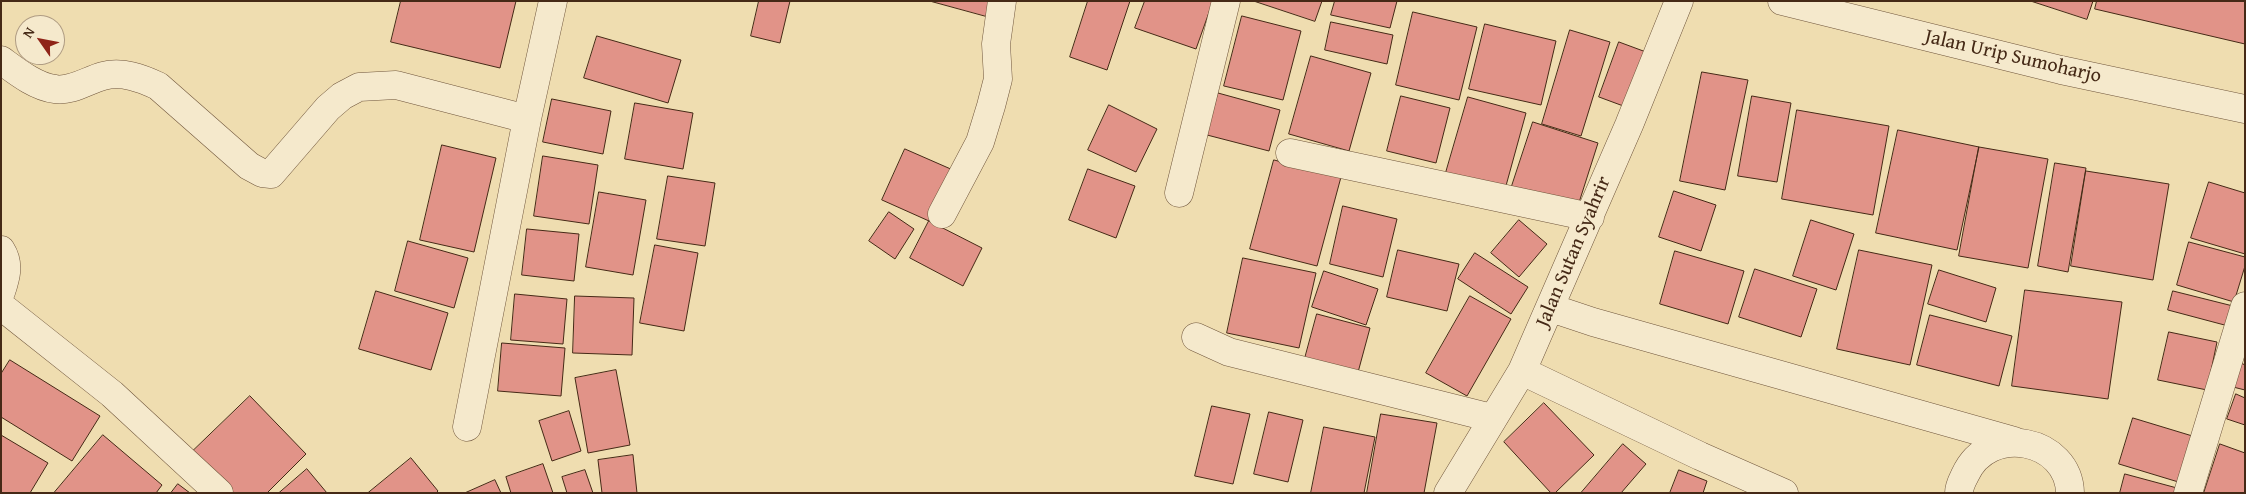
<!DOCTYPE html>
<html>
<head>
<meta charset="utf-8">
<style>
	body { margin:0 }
	#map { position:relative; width:2246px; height:494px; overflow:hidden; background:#efddb0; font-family:"Gentium Book Plus",serif }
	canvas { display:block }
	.frame { position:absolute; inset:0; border:2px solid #452916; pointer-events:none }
	.north { position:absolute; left:15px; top:15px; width:50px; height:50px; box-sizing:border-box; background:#f5e9cc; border:1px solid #af9c83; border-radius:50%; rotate:303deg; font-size:14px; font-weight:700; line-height:20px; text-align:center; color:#452916 }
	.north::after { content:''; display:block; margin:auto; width:18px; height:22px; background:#8f2418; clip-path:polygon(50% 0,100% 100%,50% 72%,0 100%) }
</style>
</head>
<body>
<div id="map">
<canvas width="2246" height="494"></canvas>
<div class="frame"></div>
<div class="north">N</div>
</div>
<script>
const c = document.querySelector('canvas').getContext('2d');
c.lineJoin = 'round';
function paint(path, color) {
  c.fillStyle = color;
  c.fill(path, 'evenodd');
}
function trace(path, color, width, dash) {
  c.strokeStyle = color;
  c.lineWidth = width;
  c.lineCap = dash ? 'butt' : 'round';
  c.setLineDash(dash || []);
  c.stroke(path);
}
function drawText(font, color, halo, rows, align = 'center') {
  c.font = font + ' "Gentium Book Plus",serif';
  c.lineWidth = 4.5;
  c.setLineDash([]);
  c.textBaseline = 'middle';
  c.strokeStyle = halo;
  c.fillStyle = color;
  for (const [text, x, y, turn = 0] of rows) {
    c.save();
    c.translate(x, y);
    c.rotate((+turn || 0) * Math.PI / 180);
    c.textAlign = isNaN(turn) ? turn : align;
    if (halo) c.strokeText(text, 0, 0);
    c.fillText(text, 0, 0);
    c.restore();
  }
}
const building = new Path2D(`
	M401 1H516L500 68 391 42Z
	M759 1H790L780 43 751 36Z
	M930 1H990L986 16Z
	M1088 1H1130L1107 70 1070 57Z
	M1145 1H1213L1196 49 1135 28Z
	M1254 1H1322L1315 21Z
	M1335 1H1397L1390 28 1331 15Z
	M2031 1H2093L2087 19Z
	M2097 1H2245V44L2095 9Z
	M1413 12 1477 27 1459 100 1396 85Z
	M1242 16 1301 31 1283 100 1224 86Z
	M1331 22 1393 35 1387 64 1325 50Z
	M1485 24 1556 41 1541 105 1469 89Z
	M1570 30 1610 42 1581 136 1542 124Z
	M597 36 681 60 668 103 584 78Z
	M1619 42 1646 52 1626 107 1599 97Z
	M1311 56 1371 73 1349 151 1289 134Z
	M1702 72 1748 80 1725 190 1680 181Z
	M1218 93 1280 110 1269 151 1207 135Z
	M1401 96 1450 108 1436 163 1387 151Z
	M1752 96 1791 103 1777 182 1738 176Z
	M1468 97 1526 113 1504 193 1445 176Z
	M552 99 611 111 603 154 543 142Z
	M635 103 693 113 683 169 625 159Z
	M1109 105 1157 129 1136 172 1088 150Z
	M1797 110 1889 126 1873 215 1782 199Z
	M1533 122 1598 143 1576 212 1510 192Z
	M1898 130 1979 147 1957 250 1876 233Z
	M442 145 496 158 474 252 420 240Z
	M1979 147 2048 159 2028 268 1959 256Z
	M905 149 953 170 929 221 882 200Z
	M543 156 598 165 589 224 534 216Z
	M1274 160 1341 177 1317 266 1250 249Z
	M2055 163 2086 168 2068 272 2038 266Z
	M1088 169 1135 186 1116 238 1069 220Z
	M2086 171 2169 184 2153 280 2071 266Z
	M668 176 715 183 705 246 657 239Z
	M2209 182 2245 193V254L2191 238Z
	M1674 191 1716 205 1701 251 1659 237Z
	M599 192 646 200 633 275 586 267Z
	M1343 206 1397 219 1383 277 1330 264Z
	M889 212 914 229 895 259 869 241Z
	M1519 220 1547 244 1519 277 1491 253Z
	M1811 220 1854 234 1836 290 1793 276Z
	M929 221 982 248 963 286 910 258Z
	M527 229 579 234 574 281 522 275Z
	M408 241 468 258 454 308 395 291Z
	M2189 242 2245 257V266L2234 302 2177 285Z
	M655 245 698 253 684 331 640 323Z
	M1398 250 1459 264 1447 311 1387 297Z
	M1859 250 1932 265 1910 365 1837 349Z
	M1675 251 1744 271 1728 324 1660 304Z
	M1475 253 1528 287 1511 314 1458 279Z
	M1243 258 1316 273 1299 348 1227 333Z
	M1755 269 1817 289 1801 337 1739 317Z
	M1939 270 1996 288 1986 322 1928 304Z
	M1324 271 1378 289 1366 325 1312 307Z
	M2025 290 2122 302 2108 399 2012 386Z
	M376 291 448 313 431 370 359 349Z
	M2173 291 2237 307 2232 327 2168 310Z
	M515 294 567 299 563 344 511 340Z
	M575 296 634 298 632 355 573 353Z
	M1470 296 1511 319 1467 396 1426 373Z
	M1317 314 1370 328 1357 376 1304 362Z
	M1930 315 2012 336 1999 386 1917 365Z
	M2169 332 2217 342 2207 390 2158 380Z
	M502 343 565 348 561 396 498 391Z
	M10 360 100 416 72 461 1 417V374Z
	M2241 363 2245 365V390L2233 387Z
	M616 370 630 445 588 453 575 378Z
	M2236 394 2245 398V425L2227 419Z
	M250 396 306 454 267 493H233L193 451Z
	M1544 403 1594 455 1555 493H1551L1504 442Z
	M1212 406 1250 414 1233 484 1195 476Z
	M569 411 581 451 552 461 539 421Z
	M1269 412 1303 420 1288 482 1254 474Z
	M1381 414 1437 423 1424 493H1367Z
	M2133 418 2199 438 2185 484 2119 464Z
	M1324 427 1375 437 1364 493H1311Z
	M1 435 48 463 30 493H1Z
	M103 435 162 485 156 493H54Z
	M1623 444 1646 464 1621 493H1581Z
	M2220 444 2245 453V493H2204Z
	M633 455 637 493H602L598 460Z
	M411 458 438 491 436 493H368Z
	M543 464 553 493H511L506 477Z
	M307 469 327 493H279Z
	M585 470 593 493H567L562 477Z
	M1679 470 1707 481 1703 493H1670Z
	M2125 474 2177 488 2176 493H2120Z
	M495 480 501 493H465Z
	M178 484 190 493H171Z`);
paint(building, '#e19388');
trace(building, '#452916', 1);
const minor = new Path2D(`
	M1 60C16 71 36 87 55 89 71 92 88 80 103 76 122 71 141 78 158 86L249 166 262 173 271 174 328 108 342 96 359 87 396 85 527 119
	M1290 153 1590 217
	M1179 193 1226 1
	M942 214 980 142 991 106 998 79 996 44 1002 1
	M1 250C10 264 6 277 1 292
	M1 306 112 394 219 493
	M1551 308 1593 322 2014 441
	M1196 337 1229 352 1492 418
	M1522 371 1700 456 1784 493
	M467 427 527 119 553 1
	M1448 493 1522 371 1629 125 1679 1
	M1959 493C1959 486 1962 481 1965 475 1989 422 2069 439 2070 493
	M2188 493 2245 306`);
const tertiary = new Path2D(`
	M1782 1 2061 70 2245 109`);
trace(minor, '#70563c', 29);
trace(tertiary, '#70563c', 29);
trace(minor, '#f5e9cc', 28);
trace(tertiary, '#f5e9cc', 28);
drawText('20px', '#452916', '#f5e9cc', [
	["Jalan Urip Sumoharjo",2013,57,13],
	["Jalan Sutan Syahrir",1574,252,-67]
]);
</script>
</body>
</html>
